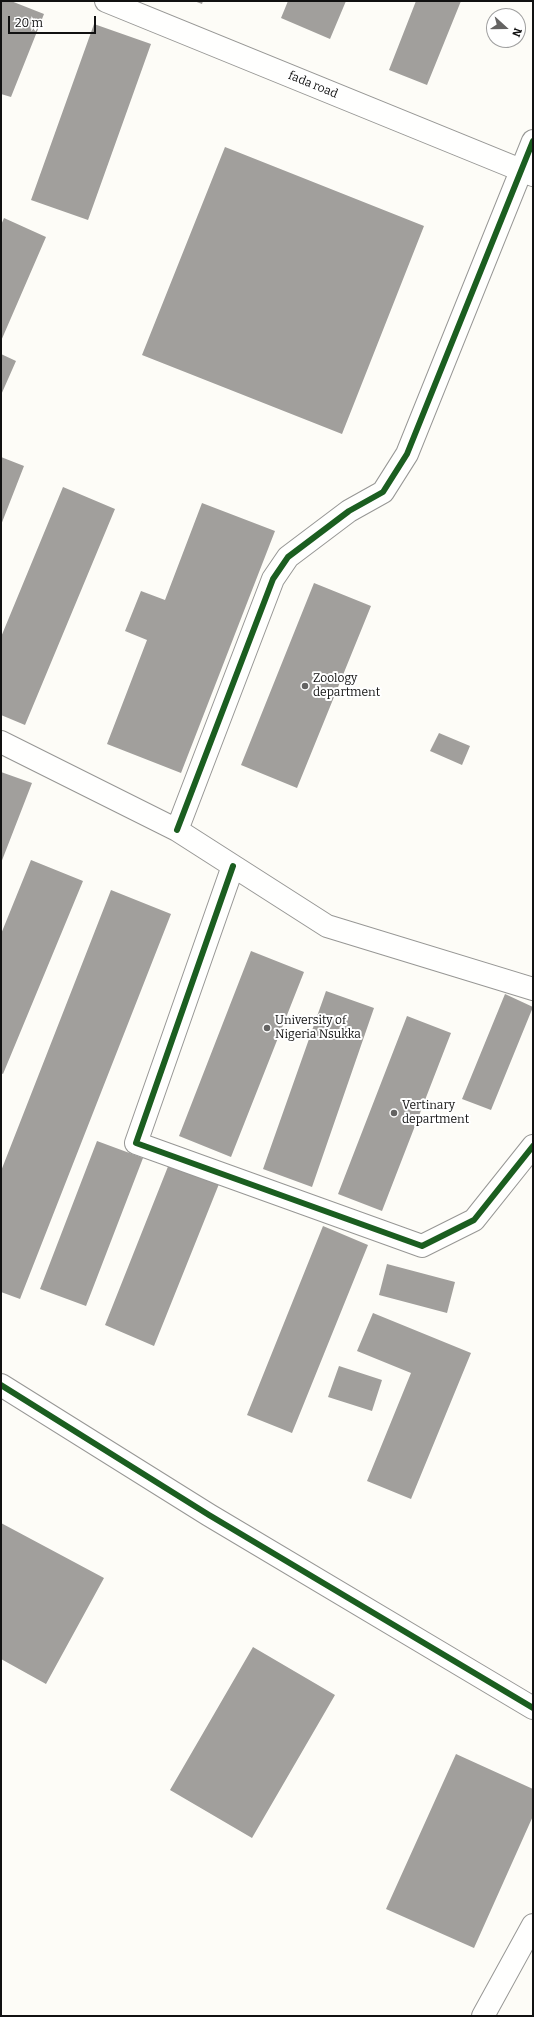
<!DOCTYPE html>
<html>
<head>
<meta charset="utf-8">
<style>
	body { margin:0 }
	#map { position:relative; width:534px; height:2017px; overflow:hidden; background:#fdfcf7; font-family:Bitter,serif }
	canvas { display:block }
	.frame { position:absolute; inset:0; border:2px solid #111; pointer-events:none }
	.north { position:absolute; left:486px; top:8px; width:40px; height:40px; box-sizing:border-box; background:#fff; border:1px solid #a0a0a0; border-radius:50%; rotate:111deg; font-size:11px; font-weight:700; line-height:16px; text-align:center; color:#111 }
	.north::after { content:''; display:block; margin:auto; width:14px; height:18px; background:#646362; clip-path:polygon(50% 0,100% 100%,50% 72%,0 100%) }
	.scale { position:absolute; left:8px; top:16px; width:88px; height:18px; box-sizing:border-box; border:2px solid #111; border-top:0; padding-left:5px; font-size:12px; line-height:14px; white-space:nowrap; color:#111; -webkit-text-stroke:3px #fff; paint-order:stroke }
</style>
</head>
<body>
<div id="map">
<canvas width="534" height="2017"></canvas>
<div class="frame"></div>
<div class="north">N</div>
<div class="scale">20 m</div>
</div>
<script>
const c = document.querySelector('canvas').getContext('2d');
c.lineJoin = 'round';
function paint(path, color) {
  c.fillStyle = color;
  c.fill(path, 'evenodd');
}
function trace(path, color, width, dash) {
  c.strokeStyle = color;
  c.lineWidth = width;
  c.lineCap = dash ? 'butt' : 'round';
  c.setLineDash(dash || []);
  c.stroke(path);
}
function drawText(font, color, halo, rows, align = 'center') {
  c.font = font + ' Bitter,serif';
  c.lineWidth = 4;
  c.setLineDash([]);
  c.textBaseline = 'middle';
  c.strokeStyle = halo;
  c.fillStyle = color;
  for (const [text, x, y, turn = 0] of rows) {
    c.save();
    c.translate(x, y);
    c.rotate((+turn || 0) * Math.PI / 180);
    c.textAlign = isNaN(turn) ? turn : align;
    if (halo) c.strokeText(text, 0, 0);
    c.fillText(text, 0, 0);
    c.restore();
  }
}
paint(new Path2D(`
	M1 1H11L44 14 11 97 1 94Z
	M194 1H203L202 4Z
	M288 1H346L330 39 281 18Z
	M416 1H461L427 85 389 70Z
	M94 24 151 44 88 220 31 200Z
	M225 147 424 226 342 434 142 355Z
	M4 218 46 237 1 341V225Z
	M1 354 16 361 1 395Z
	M1 457 24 466 1 525Z
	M63 487 115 509 25 725 1 715V637Z
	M202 503 275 531 181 773 107 744 147 640 125 631 141 591 165 600Z
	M314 583 371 606 297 788 241 765Z
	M439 733 470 746 462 765 430 751Z
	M1 772 32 783 1 863Z
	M31 860 83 881 3 1074 1 1073V934Z
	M111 890 171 914 20 1299 1 1292V1171Z
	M251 951 304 972 231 1157 179 1136Z
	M326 991 374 1008 312 1187 263 1169Z
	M505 994 533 1007 491 1110 462 1099Z
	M407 1016 451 1033 382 1211 338 1194Z
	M97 1141 143 1158 86 1306 40 1289Z
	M169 1164 219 1184 154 1346 105 1325Z
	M323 1226 368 1245 292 1433 247 1415Z
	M387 1264 455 1282 447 1313 379 1295Z
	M373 1313 471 1353 411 1499 367 1481 411 1373 357 1351Z
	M339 1366 382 1380 372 1411 328 1397Z
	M1 1523 104 1578 46 1684 1 1659Z
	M253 1647 335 1695 252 1838 170 1790Z
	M456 1754 533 1789V1816L474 1948 386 1909Z`), '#a19f9c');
const street = new Path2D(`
	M106 1 533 175
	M1 742 177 830 327 926 533 989
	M177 830 273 579 288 557 349 511 383 492 407 454 533 141
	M233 866 136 1143 422 1246 474 1220 533 1146
	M1 1385 209 1515 533 1708
	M483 2016 533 1925`);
trace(street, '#979795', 24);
trace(street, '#fffffe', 22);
trace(new Path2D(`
	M177 830 273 579 288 557 349 511 383 492 407 454 533 141
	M233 866 136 1143 422 1246 474 1220 533 1146
	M1 1385 209 1515 533 1708`), '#1b5e20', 6);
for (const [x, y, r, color] of [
	[305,686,4,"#646362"],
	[267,1028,4,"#646362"],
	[394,1113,4,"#646362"]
]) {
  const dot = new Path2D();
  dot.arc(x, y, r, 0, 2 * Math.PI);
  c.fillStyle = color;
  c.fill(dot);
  trace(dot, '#fff', 1.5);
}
drawText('12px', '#111', '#fff', [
	["fada road",313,85,22]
]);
drawText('12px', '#111', '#fff', [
	["Zoology",313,679],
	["department",313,693],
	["University of",275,1021],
	["Nigeria Nsukka",275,1035],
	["Vertinary",402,1106],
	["department",402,1120]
], 'left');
</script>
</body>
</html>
